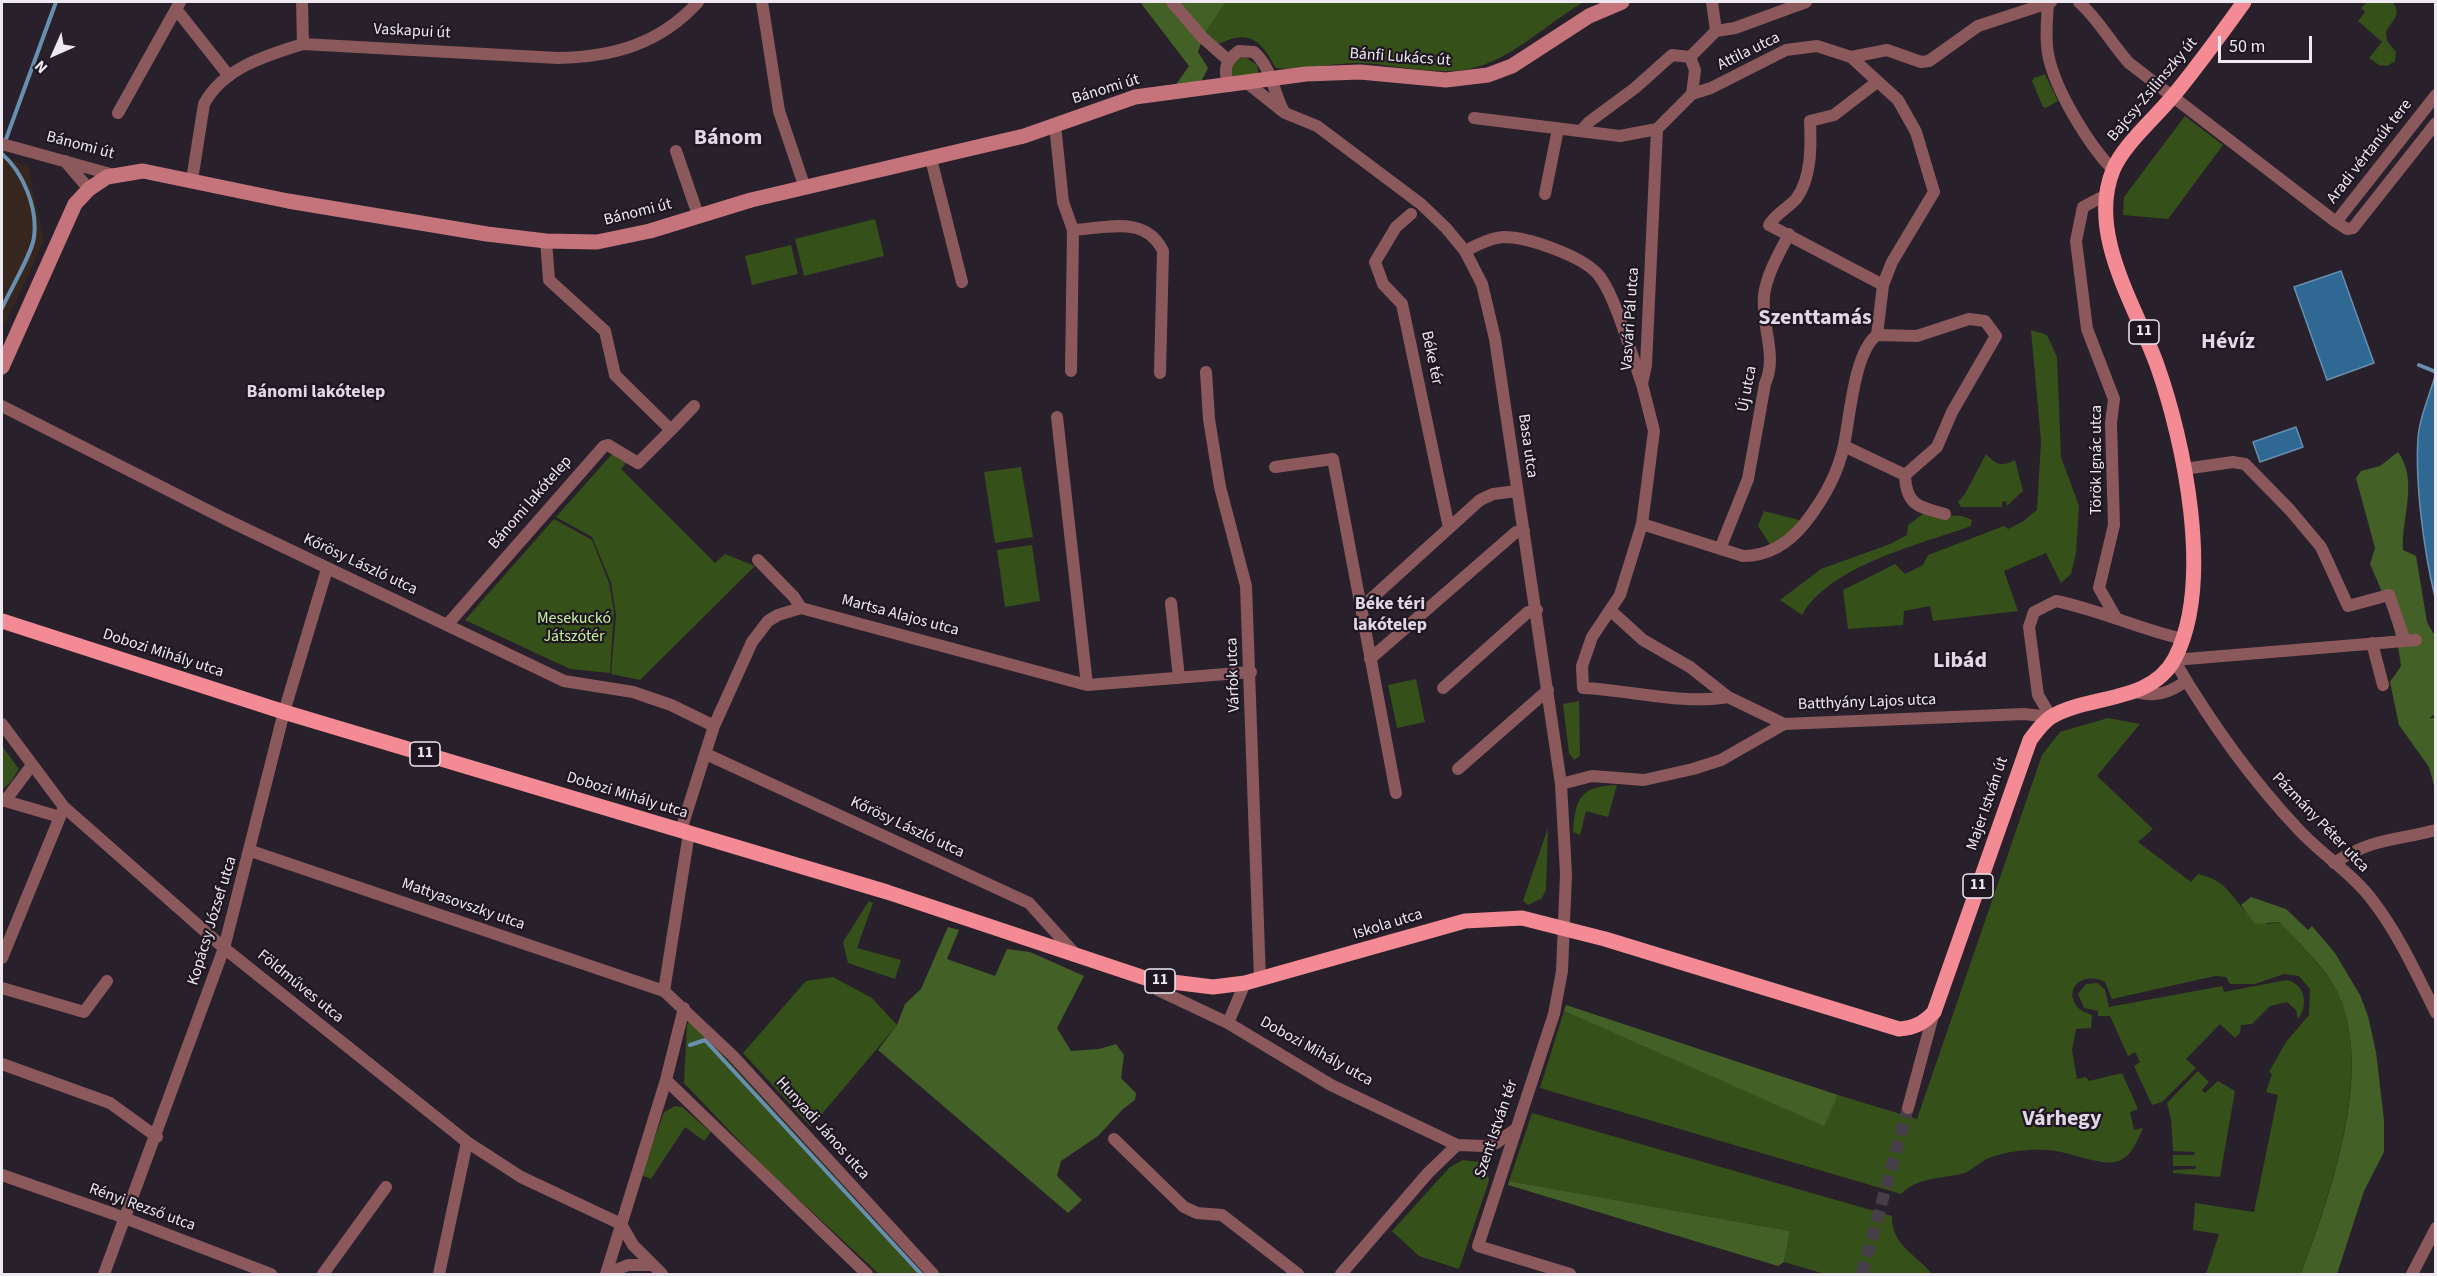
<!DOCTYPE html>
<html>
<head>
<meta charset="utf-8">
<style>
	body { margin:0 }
	#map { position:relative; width:2437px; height:1276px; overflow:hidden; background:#28202b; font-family:"Source Sans 3",sans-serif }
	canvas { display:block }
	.frame { position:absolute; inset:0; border:3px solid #eee9f0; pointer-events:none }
	.north { position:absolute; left:24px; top:24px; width:60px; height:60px; -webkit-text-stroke:4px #1e1721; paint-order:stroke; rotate:225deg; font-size:16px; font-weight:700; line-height:24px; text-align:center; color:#eee9f0 }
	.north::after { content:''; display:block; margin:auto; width:21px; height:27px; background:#eee9f0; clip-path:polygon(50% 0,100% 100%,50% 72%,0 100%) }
	.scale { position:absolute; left:2218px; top:36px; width:94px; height:27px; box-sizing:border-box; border:3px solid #eee9f0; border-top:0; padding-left:8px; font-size:18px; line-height:21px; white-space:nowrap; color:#eee9f0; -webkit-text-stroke:4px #1e1721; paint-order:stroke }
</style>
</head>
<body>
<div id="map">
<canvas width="2437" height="1276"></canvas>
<div class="frame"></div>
<div class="north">N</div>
<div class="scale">50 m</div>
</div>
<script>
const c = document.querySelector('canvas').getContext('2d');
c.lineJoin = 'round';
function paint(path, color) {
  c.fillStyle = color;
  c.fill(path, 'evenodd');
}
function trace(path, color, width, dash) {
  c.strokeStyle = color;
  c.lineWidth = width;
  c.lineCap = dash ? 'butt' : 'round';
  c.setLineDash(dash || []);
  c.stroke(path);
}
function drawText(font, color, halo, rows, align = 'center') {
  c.font = font + ' "Source Sans 3",sans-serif';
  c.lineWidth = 4.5;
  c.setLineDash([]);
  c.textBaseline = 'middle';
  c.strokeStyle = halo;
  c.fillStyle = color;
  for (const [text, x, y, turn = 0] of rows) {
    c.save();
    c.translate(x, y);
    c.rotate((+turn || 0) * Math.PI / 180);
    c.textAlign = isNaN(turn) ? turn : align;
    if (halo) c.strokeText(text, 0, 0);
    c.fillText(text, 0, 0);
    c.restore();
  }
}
paint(new Path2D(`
	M2 155 28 167 44 241 2 331Z`), '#37261d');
paint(new Path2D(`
	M1226 2H1584C1547 23 1512 60 1469 69 1434 76 1394 64 1358 63 1330 63 1303 71 1276 68 1266 51 1257 33 1235 38 1228 39 1224 43 1216 44L1204 33Z
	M2367 2H2393C2402 16 2392 20 2386 32L2387 41 2396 52 2395 61 2387 66 2379 65 2369 58 2382 42 2358 21 2365 12 2361 8Z
	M1245 57 1257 65 1260 82 1231 80 1230 68 1239 58Z
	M2045 74 2058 101 2046 108 2043 107 2032 81 2034 78Z
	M2185 116 2223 145 2168 219 2123 215 2124 197Z
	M875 219 884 256 804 276 795 239Z
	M791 245 798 274 752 285 745 256Z
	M2031 330 2047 335 2057 357 2061 457 2079 506 2076 553 2071 574 2061 583 2046 553 2004 571 2018 611 1933 621 1930 606 1904 611 1903 625 1848 629 1843 590 1895 564 1905 574 1923 565 1928 555 2004 526 2008 529 2022 522 2037 510 2041 441Z
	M613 453 627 462 621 469 715 563 725 554 755 566 640 680 611 674 616 615 611 583 592 537 556 517Z
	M1986 454C1996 465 2002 467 2015 460L2023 491 2007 506 2006 501 2002 502V507H1961L1958 502 1965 494Z
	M1021 467 1033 537 995 543 984 472Z
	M1764 511 1799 520 1796 527 1771 546 1758 526Z
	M1923 514 1962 516 1972 520 1971 526C1921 544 1829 566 1802 615L1780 600 1821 569 1890 544 1907 535 1908 525Z
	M554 519 592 540 609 583 614 611 610 673 570 669 465 620Z
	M1032 545 1040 601 1005 607 997 550Z
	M1416 679 1425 722 1397 728 1388 685Z
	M1579 701 1580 756 1574 760 1569 753 1563 704Z
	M2108 718 2140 724 2097 776 2153 829 2138 842 2191 882 2198 874C2223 880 2228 890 2243 909 2248 915 2261 920 2268 924L2279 922C2299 944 2326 968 2339 996 2374 1075 2328 1198 2301 1274H2206L2219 1234 2193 1230 2195 1203 2254 1212 2278 1095 2266 1092 2272 1074 2269 1072 2286 1042 2309 1015 2310 989 2299 976 2284 974 2255 984H2230L2226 977 2215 976 2112 999 2105 982C2072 967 2058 1006 2092 1015L2091 1028 2076 1029 2072 1050 2077 1079 2086 1077 2089 1081 2122 1073 2138 1109 2130 1112 2134 1130 2143 1128C2137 1141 2132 1158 2115 1162 2097 1165 2067 1151 2048 1150 2029 1149 2006 1151 1989 1158 1979 1162 1971 1172 1961 1174 1940 1179 1918 1177 1901 1194L1540 1088 1564 1011 1823 1125 1838 1095 1917 1119 2042 755 2060 732Z
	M2 746 19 769 10 783 2 790Z
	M1617 785 1608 817 1586 811 1580 835 1573 832C1575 798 1581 786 1617 785Z
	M1548 828 1546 890 1542 898 1528 905 1523 901Z
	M869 901 873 903 857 948 901 960 895 979 848 963 843 942Z
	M833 977 872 998 897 1025 811 1127 743 1053 806 981Z
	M2287 980C2305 984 2309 1005 2298 1019L2296 1010 2287 1002 2270 1006 2252 1024 2241 1025 2240 1033 2235 1038 2220 1024 2186 1059 2196 1068 2162 1102 2152 1105 2134 1066 2140 1062 2135 1052 2128 1056 2110 1016H2098V1011L2084 1008 2078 994 2086 984 2098 983 2105 990 2109 1007 2222 986 2224 992Z
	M692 1021 719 1051 924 1274H879L766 1169 684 1083 687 1024Z
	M2198 1071 2209 1082 2202 1090 2205 1093 2218 1081 2235 1091 2220 1177 2173 1173V1170L2195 1169 2196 1166H2173V1155H2194L2195 1152 2173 1151 2171 1119 2167 1103Z
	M675 1106 682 1107 711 1132 704 1141 685 1127 651 1179 641 1175 664 1112Z
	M1532 1113 1892 1216C1891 1245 1917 1255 1932 1274H1825L1784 1262 1790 1231 1509 1181Z
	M1463 1160 1480 1162 1487 1167 1489 1181 1459 1269 1419 1256 1392 1231 1450 1167Z`), '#355018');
paint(new Path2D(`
	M1140 2H1226L1204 34 1198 52 1208 68 1201 82 1175 86 1189 66Z
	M2398 452C2419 481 2401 518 2403 550L2416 556 2427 622 2435 636V714L2429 718H2435V789L2429 767 2399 725 2390 682 2401 666C2397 630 2385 597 2370 564L2375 548 2356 478 2361 471 2380 466Z
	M2251 897 2286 909 2308 930 2312 926 2335 953 2360 995 2368 1016 2376 1052 2384 1120V1152L2364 1191 2337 1274H2301C2329 1197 2374 1075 2339 996 2327 968 2299 944 2279 922L2255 924 2241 905Z
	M948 927 959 930 947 959 995 976 1007 949 1030 952 1084 976 1057 1028 1071 1051 1099 1049 1116 1044 1124 1055 1121 1078 1136 1093 1135 1100 1123 1109 1098 1136 1061 1161 1057 1176 1082 1200 1068 1213 878 1050 897 1025 905 1004 921 989Z
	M1566 1005 1838 1095 1824 1126 1564 1011Z
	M1509 1181 1790 1231 1784 1262 1778 1266 1508 1185Z`), '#436126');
const water = new Path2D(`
	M2341 271 2374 363 2327 380 2294 287Z
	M2435 376V597C2424 552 2415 484 2418 438 2419 418 2430 395 2435 376Z
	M2296 427 2303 447 2260 462 2253 442Z`);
paint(water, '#2e6893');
trace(water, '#688faf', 1.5);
trace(new Path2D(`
	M2 150 56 2
	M2 154C23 172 38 208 34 237 33 252 9 292 2 308
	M2419 365 2436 372
	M690 1045 705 1040 921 1274`), '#688faf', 4);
trace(new Path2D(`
	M1862 1274 1908 1108`), '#463e49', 12, [12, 6]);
trace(new Path2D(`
	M302 2 303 44
	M762 2 779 111 805 188
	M1172 2 1202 37 1228 60
	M1712 2 1716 31
	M2051 2 2048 3C2047 20 2045 37 2048 54 2055 90 2088 144 2113 170
	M2079 2C2099 20 2111 43 2129 63L2336 222
	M176 9 229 76
	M1690 57 1716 31 1735 28 1806 2
	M1690 57 1695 70 1692 94
	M1851 57 1887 50 1921 62 1929 61 1978 26 2048 3
	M1246 82 1285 113 1317 126 1421 204 1446 228 1465 251 1482 284 1495 339 1561 784 1566 874 1562 971 1554 1014 1478 1246 1570 1274
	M1877 82 1834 115 1810 121C1811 145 1812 178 1796 199 1787 209 1776 213 1769 225L1883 285
	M1229 86C1223 70 1225 61 1239 51L1254 52C1271 67 1273 90 1283 110
	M2436 95 2336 222 2347 229 2353 228 2436 123
	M118 113 180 2
	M1474 118 1620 136 1657 129
	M1055 125 1063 202 1073 230 1071 371
	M1657 129 1646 365 1642 384 1654 431 1642 524 1620 595 1592 637 1582 666 1583 688C1630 690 1683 705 1728 697
	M1581 131 1589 122 1635 88 1672 55 1690 57
	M2 144 114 175
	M676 151 698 215
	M931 159 962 282
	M65 161 89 189
	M192 180 204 104C223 68 267 55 303 44L558 58C613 57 660 44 698 2
	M1545 194 1558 129
	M2106 195 2083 207 2076 241 2087 329 2114 399 2111 423 2114 525 2099 588 2115 616
	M1411 214 1396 227 1375 262 1383 284 1402 304 1449 528
	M1073 230C1107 228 1146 215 1163 251L1160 373
	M1465 251C1477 245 1490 238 1504 237 1528 237 1586 257 1600 277 1616 298 1632 357 1642 384
	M1877 335 1917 336 1969 319 1985 321 1996 336 1952 412 1937 447 1905 475
	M1206 372 1209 419 1220 487 1246 586 1260 980
	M2 406 225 519 564 681 633 692 671 705 714 726
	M1057 417 1087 685
	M671 430 694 406
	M1844 446 1905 475
	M1275 467 1333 459 1396 793
	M2184 469 2233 462 2245 464 2290 510 2321 547 2348 606 2389 595 2405 641
	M1905 475C1906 505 1918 507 1945 514
	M1642 524 1743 556C1769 556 1789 543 1805 523 1823 500 1838 474 1844 445 1850 417 1854 352 1877 335L1883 285 1892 262 1934 192 1916 132 1898 100 1851 57 1817 46 1786 50 1711 88 1692 94 1657 129
	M1720 549 1748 479 1765 384C1778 355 1761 326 1764 296 1766 275 1780 252 1789 234
	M758 560 794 597 801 608
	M1171 603 1179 678
	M1361 608 1480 500 1493 494 1517 491
	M1610 610 1643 640 1690 667 1728 697 1784 724
	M447 625 604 446 608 445 638 463 671 430 615 375 605 331 549 280 546 241
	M2416 640 2174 660C2209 720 2250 778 2298 829 2321 854 2353 874 2373 901 2399 935 2417 975 2436 1013
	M2372 643 2383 685
	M1370 659 1516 532 1524 531
	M1443 688 1528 612 1537 610
	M2134 692C2155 697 2168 694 2186 681
	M2051 717 2038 695 2029 627 2034 612 2056 601C2100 610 2139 629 2183 639
	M2 724 64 807 224 948 467 1142 521 1177 621 1224
	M706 754 1029 903 1077 956
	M1458 769 1548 690
	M1561 784 1592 776 1644 780 1693 769 1721 760 1784 724 2024 714 2051 717
	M2 800 60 817
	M5 801 32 765
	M681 830 714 726 752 642 768 621 778 615 801 608 1087 685 1251 672
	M251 851 664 991 733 1056 933 1274
	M2334 863C2373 838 2392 841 2436 830
	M2 958 64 807
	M2 988 84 1012 107 981
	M1158 990 1228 1023 1331 1085 1457 1145 1485 1146 1496 1143 1516 1129
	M664 991 689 833
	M1228 1023 1245 983
	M2 1064 110 1103 157 1137
	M666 1080 867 1274
	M1908 1108 1934 1012
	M1114 1139 1184 1207 1197 1213 1222 1215 1298 1274
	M2 1175 114 1214 271 1274
	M621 1224 633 1245 662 1274
	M104 1274 224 948 284 712 327 569
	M323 1274 386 1187
	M439 1274 467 1142
	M606 1274 666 1080 684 1008
	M606 1274 628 1265H651
	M1341 1274 1428 1173 1457 1145
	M2412 1274 2436 1228`), '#8b585c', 12);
trace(new Path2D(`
	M2 367 75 204 89 189 107 177 143 171 288 201 487 234 546 241 597 242 650 231 751 200 1024 136 1135 97 1306 74 1360 72 1446 80 1488 75 1512 66 1589 16 1622 2`), '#c6747b', 15);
trace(new Path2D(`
	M2 621 284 712 887 892 1148 979 1213 987 1245 983 1465 921 1522 918 1605 939 1899 1029C1914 1028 1924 1023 1934 1012L2030 740C2036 732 2042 723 2051 717 2089 694 2151 704 2175 658 2214 582 2184 441 2157 365 2136 306 2087 234 2113 170 2123 145 2155 118 2173 96 2198 66 2221 34 2244 2`), '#f48a94', 15);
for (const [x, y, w] of [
	[2144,332,30],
	[425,754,30],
	[1978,886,30],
	[1160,981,30]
]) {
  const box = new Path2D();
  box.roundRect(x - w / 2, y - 12, w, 24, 4.5);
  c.fillStyle = '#1e1721';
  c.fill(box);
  trace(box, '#eee9f0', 1.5);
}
drawText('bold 15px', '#eee9f0', null, [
	["11",2144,332],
	["11",425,754],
	["11",1978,886],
	["11",1160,981]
]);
drawText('16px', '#eee9f0', '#1e1721', [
	["Vaskapui út",412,32,3],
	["Attila utca",1749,52,-26],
	["Bánfi Lukács út",1400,58,4],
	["Bánomi út",1106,90,-17],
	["Bajcsy-Zsilinszky út",2153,90,-50],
	["Bánomi út",80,146,15],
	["Aradi vértanúk tere",2370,152,-52],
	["Bánomi út",638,213,-14],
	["Vasvári Pál utca",1631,319,-86],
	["Béke tér",1431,358,78],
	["Új utca",1748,389,-79],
	["Basa utca",1527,446,82],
	["Török Ignác utca",2097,460,-90],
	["Bánomi lakótelep",531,503,-49],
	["Kőrösy László utca",360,565,25],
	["Martsa Alajos utca",900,616,15],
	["Dobozi Mihály utca",163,654,18],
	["Várfok utca",1234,675,-92],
	["Batthyány Lajos utca",1867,703,-2],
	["Dobozi Mihály utca",627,796,17],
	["Majer István út",1988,804,-71],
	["Pázmány Péter utca",2320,823,46],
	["Kőrösy László utca",907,828,25],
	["Mattyasovszky utca",463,905,19],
	["Kopácsy József utca",213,921,-73],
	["Iskola utca",1388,925,-17],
	["Földműves utca",300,987,39],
	["Dobozi Mihály utca",1316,1052,29],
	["Hunyadi János utca",822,1129,48],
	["Szent István tér",1497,1129,-71],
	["Rényi Rezső utca",142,1208,20]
]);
drawText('16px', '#c3f29b', '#1e1721', [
	["Mesekuckó",574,619],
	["Játszótér",574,637]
]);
drawText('bold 18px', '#e1d7e6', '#1e1721', [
	["Bánomi lakótelep",316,393],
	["Béke téri",1390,605],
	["lakótelep",1390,626]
]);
drawText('bold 22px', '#e1d7e6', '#1e1721', [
	["Bánom",728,139],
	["Szenttamás",1815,319],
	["Hévíz",2228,343],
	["Libád",1960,662],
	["Várhegy",2062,1120]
]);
</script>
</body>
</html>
